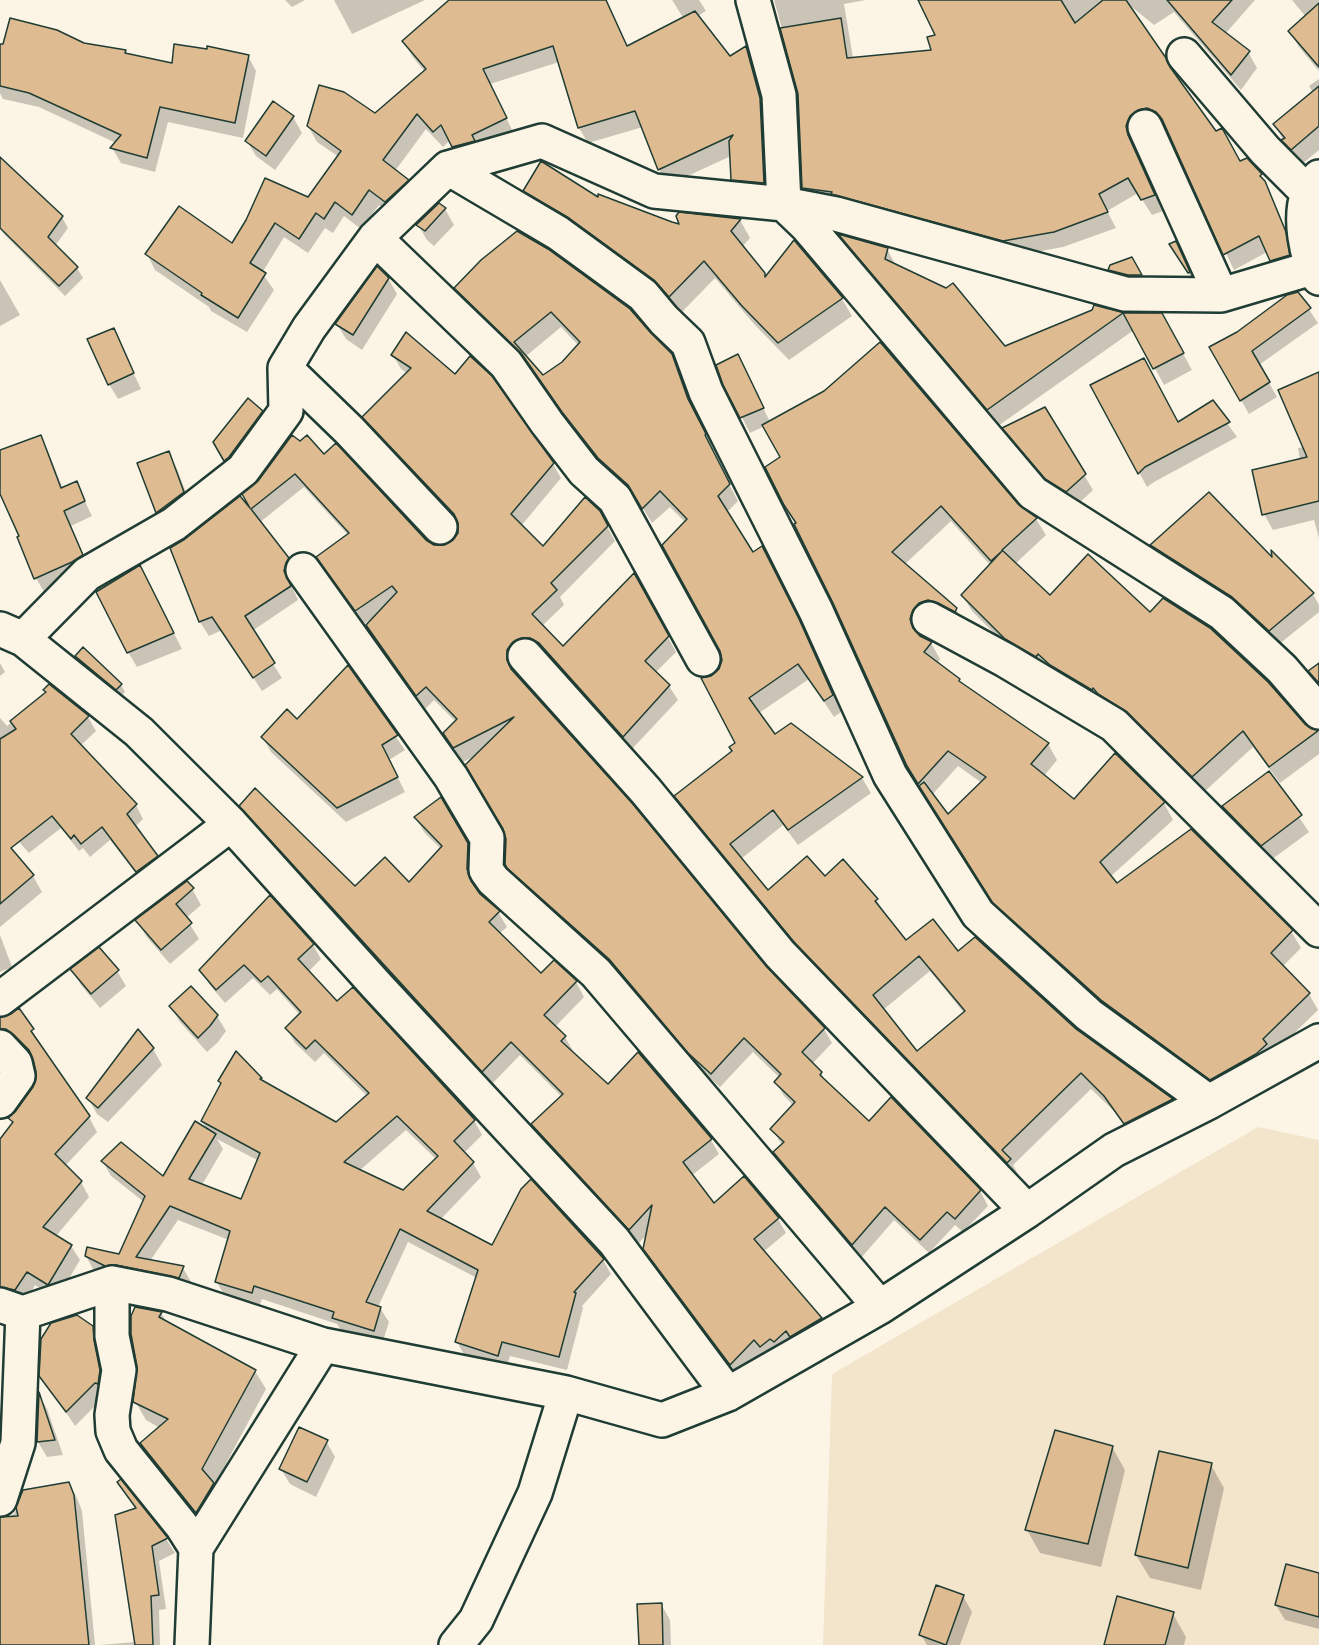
<!DOCTYPE html>
<html>
<head>
<meta charset="utf-8">
<style>
	body { margin:0 }
	canvas { display:block; background:#fcf5e5 }
</style>
</head>
<body>
<canvas width="1319" height="1645"></canvas>
<script>
const c = document.querySelector('canvas').getContext('2d');
c.lineJoin = 'round';
function paint(path, color) {
  c.fillStyle = color;
  c.fill(path, 'evenodd');
}
function trace(path, color, width, dash) {
  c.strokeStyle = color;
  c.lineWidth = width;
  c.lineCap = dash ? 'butt' : 'round';
  c.setLineDash(dash || []);
  c.stroke(path);
}
paint(new Path2D(`
	M1258 1127 1319 1140V1645H823L832 1374Z`), '#f3e4cc');
paint(new Path2D(`
	M285 0H305L292 7Z
	M334 0H425L352 34Z
	M452 0H606L628 47 684 19 672 0H699L706 11 698 16 730 58 746 48 754 63 768 115 772 198 741 195 732 179 731 156 668 185 659 169 643 127 588 143 579 128 559 62 490 84 514 134 463 162 450 140 443 147 426 129 395 171 408 181 416 196 395 217 379 205 361 229 344 216 333 233 325 228 308 253 284 237 262 273 274 290 247 332 211 311 209 307 155 270 147 254 233 245 308 199 339 157 317 142 308 126 375 115 425 72 412 56 404 41Z
	M774 0H866L844 4 853 58 933 51 937 36 919 0H1255L1225 34 1248 52 1257 68 1241 90 1174 12 1154 25 1128 4 1174 76 1239 163 1246 159 1261 175 1270 191 1263 196 1269 195 1278 211 1294 249 1298 271 1280 276 1267 252 1234 270 1166 127 1156 124 1135 143 1136 152 1163 211 1152 215 1138 193 1107 211 1116 228 1063 247 1013 256 813 204 804 188 799 90Z
	M1292 0H1319V71L1299 47 1290 32 1306 17Z
	M83 44 125 52 127 55 173 65 248 56 256 71 243 138 168 122 155 172 121 163 112 148 116 143 39 107 3 99 0 93V63Z
	M1319 79V150L1301 165 1292 156 1275 125 1313 93 1309 86Z
	M274 104 293 117 302 133 275 170 256 156 247 141Z
	M0 159 62 217 68 228 55 246 77 268 83 278 65 296 4 234 0 228Z
	M525 191 601 200 681 227 740 220 750 238 742 247 766 278 842 299 852 316 789 360 754 324 715 278 680 314 535 209Z
	M439 205 445 209 454 225 434 246 427 240 418 225Z
	M842 237 887 249 896 266 1005 347 1093 311 1095 307 1124 314 1170 330 1192 370 1164 385 1134 330 998 426 850 252Z
	M1175 243 1184 258 1197 287 1180 259Z
	M1132 259 1149 290 1119 285 1110 270Z
	M482 261 671 354 681 371 697 416 714 451 712 452 738 501 726 513 752 554 771 564 808 637 841 712 834 717 809 679 759 713 775 736 862 778 871 793 798 845 783 825 741 859 768 892 825 878 876 899 886 915 906 942 958 953 1076 1030 1172 1100 1181 1116 1135 1139 1115 1112 1091 1089 1013 1165 1019 1176 1017 1178 805 958 685 812 676 796 733 752 737 743 712 677 720 670 723 660 685 522 670 507 652 523 639 502 609 474 573 428 532 369 465 305 456 288ZM464 295 521 351 525 358 462 297ZM561 327 579 346 563 363 542 377 525 357ZM930 971 964 1013 916 1053 883 1010Z
	M388 278 397 294 362 350 346 339 337 324Z
	M0 280 20 315 0 326Z
	M1298 293 1318 323 1259 365 1277 397 1249 414 1211 348Z
	M113 330 141 389 118 399 109 384Z
	M393 355 553 464 561 478 521 526 543 549 599 512 615 541 560 597 564 605 542 626 563 648 634 575 676 652 655 673 669 686 678 700 631 750 549 658 541 652 515 664 514 674 764 967 824 1029 832 1043 812 1064 821 1073 827 1084 869 1123 891 1099 980 1191 988 1206 963 1232 955 1225 929 1253 894 1220 861 1258 783 1166 775 1152 782 1145 772 1129 794 1106 784 1096 776 1082 780 1078 753 1052 720 1087 698 1067 619 974 517 882 506 864 507 838 477 755 463 762 453 748 456 722 434 700 425 709 376 640 367 626 372 619 364 624 326 572 318 558 348 535 304 487 259 523 288 559 296 574 293 578 292 587 298 600 252 631 282 678 262 691 222 630 209 636 200 622 172 549 254 515 255 514 244 495 324 457 425 541 434 546 444 547 454 541 459 533 460 524 372 431 364 417 407 373 401 369Z
	M738 356 770 422 1018 506 1036 519 1046 535 1015 564 1050 597 1150 614 1304 725 1312 731 1319 732V754L1280 783 1253 747 1203 793 1016 655 972 611 962 595 990 565 951 521 904 565 956 609 966 626 922 627 919 637 931 643 940 659 937 664 961 684 1048 744 1057 760 1044 776 1075 801 1164 803 1173 820 1110 877 1117 885 1291 931 1301 948 1282 967 1309 994 1318 1010 1272 1055 1221 1096 1112 1017 1004 919 918 783 797 524 782 458 765 426 750 433 725 384ZM958 766 982 783 948 817 932 795Z
	M1319 374V538L1314 520 1273 530 1264 514 1300 460 1298 448 1304 447Z
	M1092 385 1178 424 1212 402 1237 437 1154 482 1147 487Z
	M1045 409 1093 490 1076 506 1056 494 1013 444 1005 429Z
	M262 412 271 427 234 476 214 442Z
	M40 436 48 451 63 489 76 483 92 516 71 526 90 570 81 577 44 592 36 578 4 504 9 503 0 480V451Z
	M168 453 177 469 192 508 166 527 158 512 139 464Z
	M1152 545 1275 562 1273 555 1313 594 1319 605V612L1278 645 1160 560Z
	M148 583 182 649 137 667 128 652Z
	M76 656 121 685 125 692 121 696 80 664Z
	M0 663 5 672 0 676Z
	M347 667 405 750 389 760 405 792 346 822 271 752 263 738 297 721Z
	M49 686 88 717 96 731 80 746 136 805 143 819 135 827 164 870 145 885 110 840 90 857 83 848 79 851 61 828 29 853 13 835 0 845V718L7 726 47 693Z
	M1269 773 1309 832 1271 860 1232 822 1224 807Z
	M441 799 476 859 475 885 477 891 498 912 507 927 499 934 541 975 554 962 576 982 584 997 555 1027 565 1037 573 1051 572 1053 608 1086 711 1140 719 1154 691 1176 713 1205 778 1219 786 1233 763 1252 821 1319 829 1333 769 1361 763 1353 739 1378 654 1264 645 1249 648 1233 638 1244 541 1139 533 1124 562 1097 520 1055 491 1085 249 820 241 806 355 888 409 884 441 849 424 832 416 818Z
	M10 849 33 876 42 892 0 927V859Z
	M192 889 201 905 186 918 199 939 170 964 146 936 137 920Z
	M0 935 12 967 0 972Z
	M313 945 321 959 308 972 337 1003 474 1120 482 1135 463 1154 473 1163 481 1177 441 1219 493 1247 603 1260 611 1274 582 1306 583 1308 567 1370 510 1356 506 1370 465 1356 457 1342 477 1278 408 1242 378 1307 380 1308 389 1322 382 1344 342 1332 337 1324 262 1299 259 1307 225 1296 216 1281 229 1240 178 1220 150 1261 183 1268 191 1282 187 1291 114 1279 94 1271 86 1256 120 1255 144 1202 111 1176 103 1162 163 1178 208 1131 202 1121 260 1079 263 1083 336 1124 367 1096 324 1053 315 1062 295 1043 287 1028 300 1015 277 989 270 995 253 978 225 1003 209 984 201 970ZM406 1130 436 1159 404 1192 359 1171ZM217 1139 259 1161 242 1201 202 1185 223 1149Z
	M72 970 117 971 126 986 100 1008 81 985Z
	M171 1007 217 1016 226 1031 218 1042 207 1052 180 1022Z
	M19 1010 41 1045 39 1046 40 1049 32 1058 23 1048 0 1045V1019Z
	M138 1031 153 1049 162 1065 108 1122 97 1114 88 1098Z
	M89 1117 97 1132 65 1166 81 1182 89 1197 56 1236 71 1246 80 1260 57 1299 35 1285 24 1305 0 1304V1141Z
	M161 1313 167 1323 255 1371 266 1389 214 1486 224 1503 207 1530 152 1462 141 1444 160 1428 146 1420 135 1401 139 1367 132 1334Z
	M92 1327 101 1343 104 1397 75 1426 41 1375Z
	M40 1397 47 1409 63 1455 47 1457 38 1442Z
	M0 1410 8 1424 0 1464Z
	M326 1441 335 1457 316 1497 290 1484 281 1469Z
	M1112 1447 1125 1470 1101 1567 1040 1553 1027 1530Z
	M1211 1465 1224 1488 1201 1590 1150 1578 1136 1555Z
	M119 1482H120L166 1539 175 1553 159 1561 166 1609 159 1610 160 1645H99L136 1642V1509Z
	M69 1483 77 1498 82 1511 95 1645H0V1518L5 1519 14 1514 24 1491Z
	M1319 1574V1629L1285 1620 1276 1605Z
	M963 1596 972 1612 960 1645H927L921 1635Z
	M661 1604 670 1620 671 1645H640Z
	M1173 1614 1186 1637 1184 1645H1105Z`), '#0003');
const building = new Path2D(`
	M449 0H606L627 46 695 11 730 56 746 46 760 98 764 183 731 180 729 141 733 135 658 170 635 111 578 128 553 46 483 69 507 118 472 135 475 141 452 147 441 125 433 132 417 114 383 160 409 180 385 202 369 190 352 215 335 202 324 219 316 213 299 239 275 223 250 263 266 273 238 318 201 295 202 293 145 254 179 206 232 243 246 220 265 178 308 197 341 151 307 126 319 85 344 92 375 113 426 69 402 41Z
	M918 0H1061L1075 23 1103 0H1126L1166 58 1170 67 1216 131 1222 128 1240 161 1247 158 1262 174 1260 176 1265 181 1286 232 1290 255 1270 261 1259 236 1223 255 1162 119 1156 112 1147 108 1138 110 1130 116 1126 126 1128 135 1155 195 1141 200 1128 178 1099 194 1108 212 1054 232 1003 241 831 194 832 192 802 188 798 94 780 28 841 18 847 58 931 50 927 37 935 35Z
	M1167 0H1232L1212 22 1250 51 1231 75Z
	M1319 3V67L1288 31Z
	M10 18 57 30 84 43 126 50 125 53 172 63 174 44 207 49V46L249 55 235 123 160 107 147 158 110 148 121 135 29 93 0 86V44H3Z
	M1319 86V126L1291 150 1281 140 1285 138 1273 124Z
	M273 101 294 116 266 156 245 141Z
	M0 157 63 216 48 237 78 267 59 286 0 228Z
	M541 161 598 197V194L672 222 679 224 676 216 679 212 741 219 731 231 765 273V277L794 240 843 298 778 343 742 306 704 261 669 297 654 280 569 218 523 191Z
	M439 203 446 208 425 231 416 225Z
	M517 231 548 249 630 309 651 333 672 354 688 399 706 434 705 435 730 484 718 496 753 552 762 546 799 619 833 695 824 701 798 664 749 698 775 734 791 723 863 777 788 830 773 810 730 844 768 890 807 856 825 876 843 859 878 899 875 901 906 940 933 919 958 951 975 937 1076 1029 1173 1099 1124 1124 1104 1096 1081 1073 1002 1150 1011 1159 1007 1163 794 942 674 796 732 751 729 747 735 743 701 678 711 676 719 669 722 660 720 651 662 545 687 519 660 491 642 509 628 485 598 458 562 412 521 353 454 288 481 260ZM551 312 580 342 562 362 543 375 514 342ZM919 956 965 1011 917 1051 873 995Z
	M838 234 888 248 885 259 946 288 953 283 1005 346 1092 310 1094 305 1125 313H1162L1184 353 1153 369 1123 313 987 410Z
	M1176 241 1190 272 1188 273 1169 244Z
	M1132 257 1142 275H1128L1108 270 1110 265Z
	M377 266 389 278 353 335 335 324Z
	M1298 292 1311 308 1252 351 1270 382 1240 401 1209 347 1237 332 1287 295Z
	M114 328 134 373 108 385 87 339Z
	M406 332 455 374 470 356 492 376 554 463 511 514 543 546 585 497 600 511 608 526 551 583 557 590 532 614 563 646 634 573 669 636 645 661 670 685 623 737 539 643 530 638H522L513 642 507 650V660L511 669 632 803 766 966 825 1028 802 1052 822 1072 820 1075 869 1121 891 1097 981 1190 955 1219 947 1212 920 1240 885 1207 852 1245 773 1152 784 1142 770 1129 795 1102 774 1082 781 1074 744 1038 711 1074 688 1053 609 959 507 868 505 864 506 839 503 829 465 765 514 717 453 748 443 733 457 719 426 687 416 696 366 625 397 592 392 586 355 611 316 557 349 533 295 474 251 509 289 558 286 563 284 571 291 586 245 616 275 663 253 678 212 617 199 622 170 548 185 539 240 496 250 508 242 494 258 481 292 435 300 441 307 435 324 454 336 443 426 540 434 545H444L453 540 458 533V523L454 514 362 417 411 368 391 355Z
	M880 342 1019 505 1037 518 1002 550 1050 595 1088 554 1150 612 1163 598 1210 628 1268 682 1305 724 1312 729 1319 730 1269 767 1243 731 1192 777 1127 712 1098 694 1093 688 1092 690 1050 665 1038 654 1036 657 1005 639 961 595 1002 551 991 561 941 506 892 552 957 608 955 612 938 603 928 600 919 603 913 610 910 619 913 628 920 636 932 642 924 652 960 679 959 681 1049 743 1031 764 1074 799 1115 753 1165 802 1100 862 1117 883 1191 829 1293 930 1271 953 1310 993 1263 1039 1267 1044 1256 1054 1210 1080 1101 1000 992 902 919 786 924 782 948 814 986 777 948 751 918 784 907 766 833 603 794 524 796 523 784 505 765 467 780 457 762 425 824 391Z
	M738 354 764 408 740 418 723 385 716 365Z
	M1144 358 1178 422 1213 400 1230 422 1145 467 1138 474 1090 385Z
	M1319 372V501L1262 515 1252 470 1307 457 1278 390Z
	M248 398 263 411 229 457 224 461 213 442Z
	M1045 407 1086 474 1066 492 1045 479 1002 428Z
	M41 435 61 488 77 481 85 501 64 511 83 555 72 562 34 579 17 537 19 536 0 494V450Z
	M169 451 184 492 156 513 137 463Z
	M1209 492 1272 557 1271 550 1314 593 1269 631 1232 597 1150 545Z
	M140 565 174 633 127 653 96 592Z
	M83 647 122 684 116 690 75 656Z
	M1319 663V683L1308 671Z
	M348 665 398 735 382 745 398 777 337 808 261 737 287 709 297 719Z
	M49 684 89 716 71 734 137 804 127 814 158 856 136 872 102 827 81 844 74 835 71 839 52 816 11 848 34 875 0 904V739L16 729 10 721 46 692 43 690Z
	M1269 771 1302 815 1261 846 1222 806Z
	M255 788 355 886 385 857 409 882 442 846 414 817 441 797 468 843 467 869 471 881 480 894 500 911 489 922 541 973 554 960 577 981 544 1015 566 1036 561 1041 608 1084 638 1052 712 1139 683 1162 714 1203 744 1176 779 1218 754 1239 822 1318 790 1337 786 1331 774 1342 770 1339 760 1347 754 1340 730 1365 643 1249 652 1205 629 1230 531 1124 563 1094 511 1042 482 1072 239 806Z
	M187 881 194 888 176 904 192 923 161 950 135 920Z
	M270 895 314 944 298 959 337 1001 353 987 475 1120 454 1141 474 1162 427 1211 492 1245 521 1189 531 1179 604 1259 574 1292 576 1293 559 1357 502 1342 498 1356 455 1342 478 1270 400 1229 366 1302 381 1307 374 1331 332 1318 334 1312 254 1286 252 1293 215 1282 230 1231 170 1206 136 1257 184 1266 179 1278 116 1265 105 1266 85 1256 87 1247 119 1254 145 1196 101 1161 121 1142 163 1176 195 1121 216 1134 189 1179 241 1199 260 1153 201 1121 221 1083 218 1081 236 1051 262 1078 260 1079 336 1122 369 1093 315 1040 306 1049 285 1028 301 1012 268 976 261 982 244 965 216 990 199 970ZM397 1116 438 1156 403 1190 344 1162Z
	M99 947 119 970 91 994 70 969Z
	M191 986 218 1015 210 1026 198 1038 169 1006Z
	M19 1008 34 1029 31 1031 90 1116 55 1154 82 1181 43 1227 72 1245 48 1285 27 1272 15 1290 0 1287V1139L13 1122 8 1118 15 1112 33 1087 36 1072 33 1059 29 1050 13 1034 6 1029H0V1017L11 1014Z
	M138 1029 154 1048 98 1108 86 1098Z
	M135 1307 162 1312 159 1317 256 1370 202 1469 214 1483 196 1513 140 1443 168 1419 133 1402 137 1367 131 1334V1316Z
	M77 1315 93 1326 94 1340 100 1370 98 1384 95 1383 66 1412 39 1376 41 1339 51 1323Z
	M39 1392 55 1440 37 1442Z
	M299 1427 328 1440 307 1482 279 1469Z
	M1055 1430 1113 1446 1088 1544 1025 1530Z
	M1159 1451 1212 1463 1188 1568 1135 1555Z
	M121 1479 168 1538 152 1546 159 1595 151 1596 153 1645H135L115 1515 136 1508 117 1482Z
	M69 1482 74 1495 89 1645H0V1517L18 1516 16 1507 23 1490Z
	M1286 1564 1319 1573V1617L1275 1605Z
	M936 1585 964 1595 946 1645 919 1635Z
	M1117 1596 1174 1612 1165 1645H1104Z
	M662 1603 663 1645H639L637 1604Z`);
paint(building, '#dfbb91');
trace(building, '#1f3d34', 1.5);
const minor = new Path2D(`
	M753 0 779 95 784 204 807 226 1033 493 1222 613 1282 669 1319 712
	M1184 55 1265 150 1308 193
	M1145 127 1221 295
	M448 168 558 233 643 295 664 320 688 343 706 392 816 611 890 775 978 914 1089 1015 1209 1102
	M1319 177C1316 182 1310 187 1308 193 1299 216 1305 257 1319 278
	M375 238 506 364 547 423 584 471 615 499 703 659
	M285 368 349 430 440 527
	M303 570 451 777 487 838 486 870 493 880 596 973 880 1307
	M929 619 1005 660 1114 725 1319 930
	M0 629 23 639 139 732 231 824 377 986 614 1241 728 1394
	M23 639 87 574 174 524 243 470 286 411 285 368 309 328 375 238 448 168 542 141 654 191 784 204 836 214 1125 294 1221 295 1312 268
	M525 656 646 791 780 954 1027 1211
	M0 999 231 824
	M0 1047 15 1063 18 1076 0 1101
	M112 1283V1336L119 1370 112 1415 113 1431 121 1450 182 1526 196 1548 192 1645
	M0 1305 23 1313 112 1283 168 1294 323 1345 566 1393 662 1420 728 1394 880 1307 1027 1211 1114 1150 1209 1102 1319 1041
	M0 1499 18 1443 23 1313
	M196 1548 323 1345
	M456 1645 476 1620 535 1493 566 1393`);
trace(minor, '#1f3d34', 38);
trace(minor, '#fcf5e5', 33);
</script>
</body>
</html>
